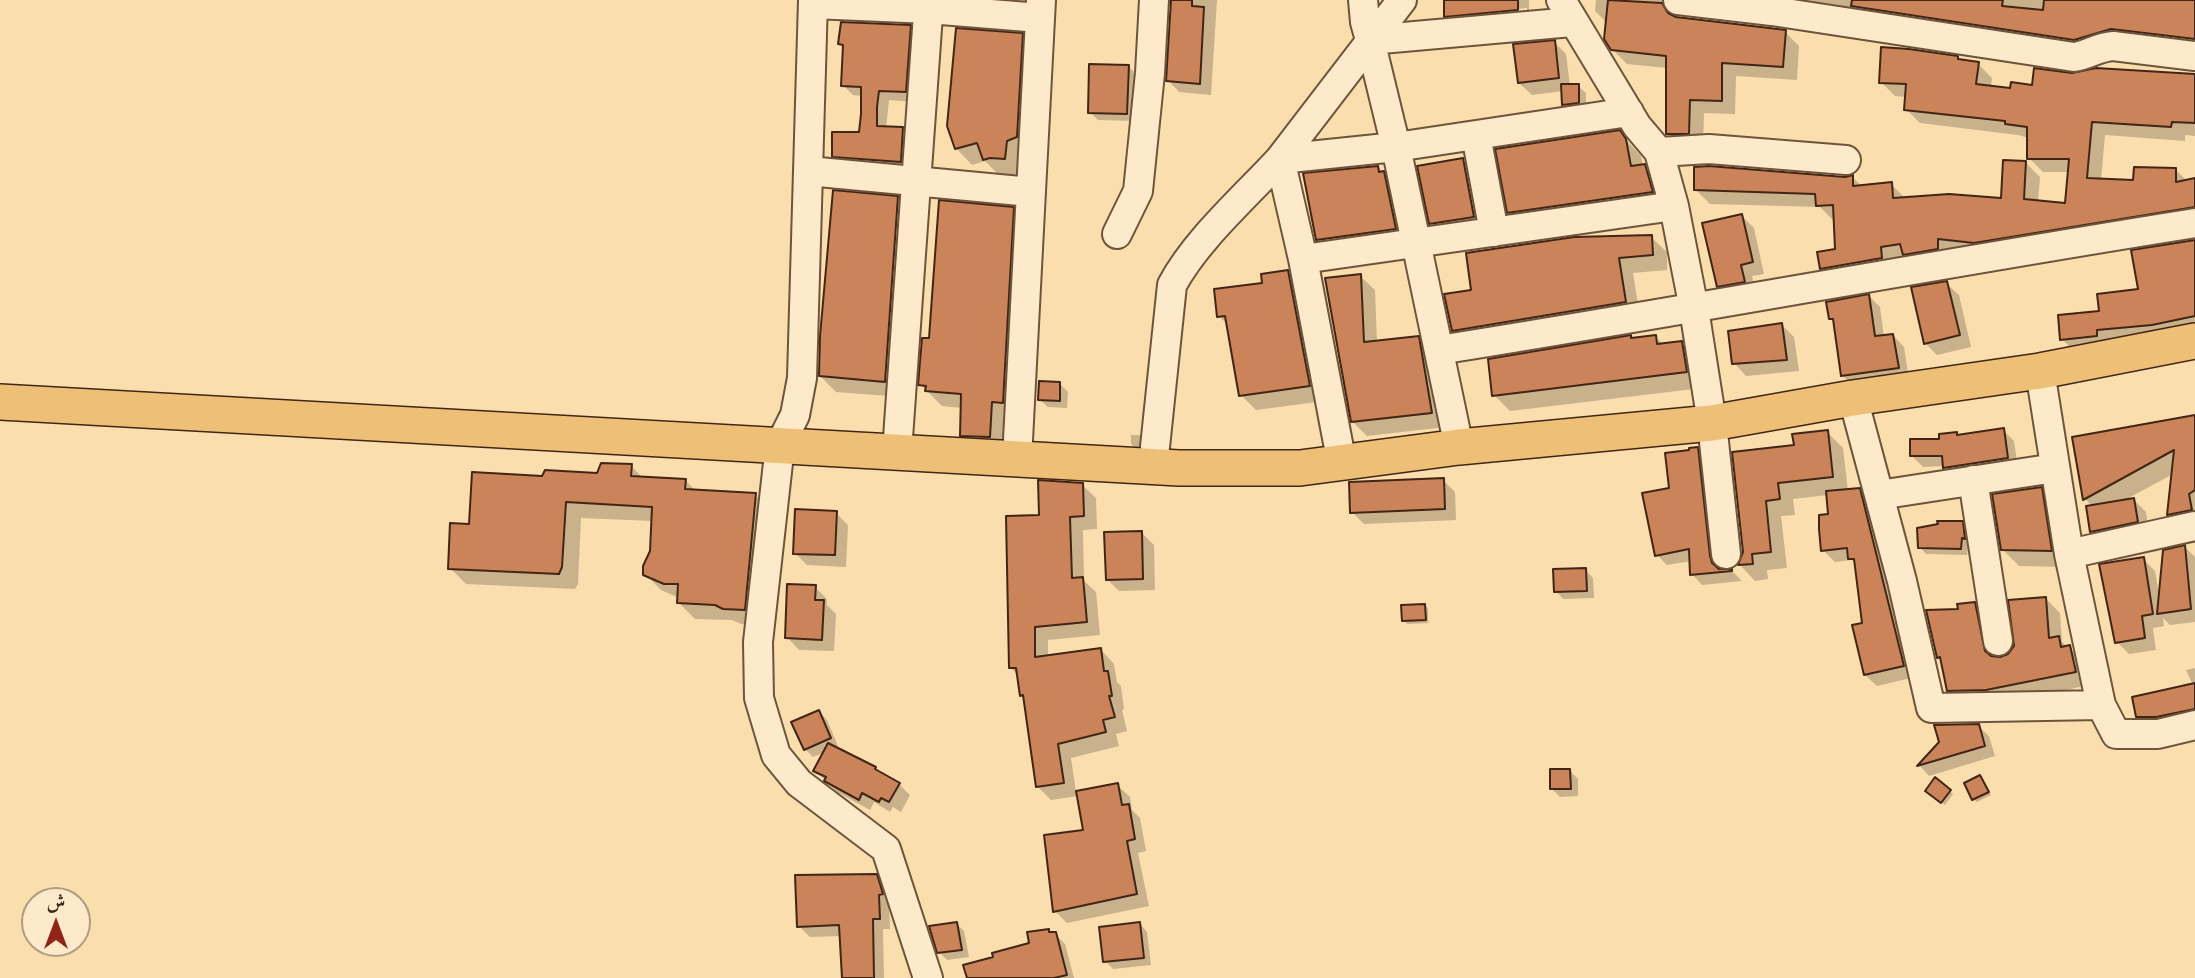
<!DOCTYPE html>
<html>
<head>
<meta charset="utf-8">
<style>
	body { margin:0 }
	#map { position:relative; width:2195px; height:978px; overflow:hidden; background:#fadeae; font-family:Vollkorn,Amiri,serif }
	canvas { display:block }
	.north { position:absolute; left:21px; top:887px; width:70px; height:70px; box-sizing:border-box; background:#fceaca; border:2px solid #b19c82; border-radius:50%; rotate:0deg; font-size:19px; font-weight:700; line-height:28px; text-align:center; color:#412616 }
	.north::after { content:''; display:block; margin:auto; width:24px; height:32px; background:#8f2418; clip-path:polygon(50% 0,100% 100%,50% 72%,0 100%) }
</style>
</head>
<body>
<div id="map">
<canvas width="2195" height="978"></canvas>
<div class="north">ش</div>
</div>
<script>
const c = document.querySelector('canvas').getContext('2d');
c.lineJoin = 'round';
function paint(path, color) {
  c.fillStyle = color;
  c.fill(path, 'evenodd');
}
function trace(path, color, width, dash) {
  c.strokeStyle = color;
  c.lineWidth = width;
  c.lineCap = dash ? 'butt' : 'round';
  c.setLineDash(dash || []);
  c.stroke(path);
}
paint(new Path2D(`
	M964 0H1042L1036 11Z
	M1172 0H1217L1211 95 1179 92 1168 80Z
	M1446 0H1529V22L1458 28 1446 16ZM1527 8V11L1456 17V14Z
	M1596 0H1684L1679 4 1675 14 1676 18 1785 32 1799 46 1797 80 1736 76 1735 114 1704 113 1703 147H1681L1667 133 1668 68 1627 64 1612 49 1607 23 1595 11Z
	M1722 0H2195V51L2089 53Z
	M910 27 920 37 915 102 889 100 886 128 903 129 913 139 910 172 844 166 834 156 860 134 863 96 853 95 843 85 844 48 840 43Z
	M1022 35 1038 51 1020 175 1000 176 985 161 972 165 956 148Z
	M1554 42 1566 54 1570 86H1578L1586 93V110L1572 112 1564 104 1563 91 1532 95 1519 83Z
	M1957 58 1961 61 1978 64 1992 78 1991 88 2012 90 2034 87 2072 75 2195 76V136L2185 135V141L2105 135 2101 181 2135 182 2176 170 2187 181 2195 179V222L1836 282 1822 268 1837 250 1836 219H1832L1820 207 1710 204 1696 190 1852 177 1863 187 1891 184 1905 198 2003 200 2026 163 2040 177 2038 202 2067 205 2070 172H2043L2029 158V138L2018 135 1920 123 1906 109 1907 97 1895 96 1881 82Z
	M1128 66 1136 74 1134 121 1098 120 1090 112Z
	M1619 132 1641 156 1643 166 1660 181 1667 207 1525 228 1509 212Z
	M1463 160 1473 171 1484 227 1441 234 1431 223Z
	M1378 167 1400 189 1411 245 1334 256 1317 240Z
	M898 198 914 214 901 397 836 392 820 376Z
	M1013 209 1028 224 1004 452 977 450 962 435V408L942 406 920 384Z
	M1742 216 1754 228 1764 274 1752 276 1756 294 1731 298 1718 286Z
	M1651 237 1667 252V270L1633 273 1640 317 1469 346 1453 330 1473 292Z
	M2195 242V333L2076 353 2062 339 2101 312 2140 291Z
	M1288 272 1303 287 1324 401 1256 410 1241 395 1229 326 1219 316 1264 284Z
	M1360 276 1375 290 1377 343 1418 338 1433 353 1446 427 1367 436 1353 422Z
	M1946 283 1959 295 1971 347 1937 355 1925 343Z
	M1869 296 1880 307 1884 337 1893 335 1904 347 1909 379 1854 387 1843 376 1835 322 1831 318Z
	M1782 325 1794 337 1799 371 1746 376 1734 363Z
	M1655 337 1664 345 1682 343 1698 359 1702 388 1510 411 1494 395 1632 339Z
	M1060 384 1068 392 1067 408 1048 407 1040 400Z
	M2195 417V527L2184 530 2169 515 2173 474 2123 501 2134 500 2146 512 2149 533 2104 544 2092 531 2093 507 2085 499Z
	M2003 430 2014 441 2018 469 1956 478 1945 466 1923 467 1912 456 1957 434 1959 436Z
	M1827 432 1843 448 1848 491 1859 490 1871 501 1915 677 1877 686 1865 675 1864 624 1856 565 1852 560 1835 562 1823 550 1830 515 1828 495 1793 499 1795 515 1781 516 1787 568 1767 570 1768 579 1755 581 1740 565 1744 552 1734 454 1796 447Z
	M1131 435H1139L1147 443 1139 452 1131 444Z
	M1697 449 1708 459 1719 568 1720 571H1732L1742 581 1702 585 1692 574 1691 561 1667 565 1657 555 1671 489Z
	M631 466 643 478 685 480 697 492 755 495 771 511 760 625 741 624 732 620 695 619 679 603V598L661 590 645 574 652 551 653 521 581 518 578 584 575 589 466 584 450 568 470 526 543 478 598 474Z
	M1443 480 1455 492 1456 520 1364 524 1352 512Z
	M1082 485 1096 498 1097 529 1083 530 1084 581 1096 592 1100 635 1048 640V657L1101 650 1114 664 1117 682 1121 686 1124 709 1122 710 1127 731 1116 734 1119 746 1071 758 1076 792 1117 785 1130 797 1132 810 1140 818 1146 851 1138 853 1149 906 1067 923 1055 911 1085 831 1078 796 1051 800 1037 786 1025 699 1021 695 1018 675 1011 668 1040 517Z
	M2041 489 2057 505 2067 567 2019 566 2002 549Z
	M836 513 848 525 846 567 807 565 795 553Z
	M1962 523 1969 530 1971 544H1968L1967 555 1926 554 1920 547Z
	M1142 533 1154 545 1155 590 1119 591 1107 579Z
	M2185 547 2195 557V622L2170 625 2163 618 2164 626 2153 628 2156 650 2129 654 2117 642 2143 559 2155 571 2159 594Z
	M1585 570 1593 578 1594 598 1563 599 1556 591Z
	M815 587 827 599V605L836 614 834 651 799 650 787 637Z
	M2046 599 2060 613 2062 642 2084 661 2089 685 2001 704H1963L1949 690 1943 662 1938 657 1960 611 1974 604 1989 618 1997 659 2009 656Z
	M1425 605 1428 609V623L1407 624 1404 620Z
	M2195 668V720L2148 727 2138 717 2184 688 2183 684 2192 683 2186 670Z
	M819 712 827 720 838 746 834 748 899 784 910 795 901 812 893 807 890 812 874 802 870 810 837 792 815 770 825 752 813 757 805 749Z
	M1978 726 1989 736 1995 756 1929 776 1920 766 1941 742Z
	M1570 771 1578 779V796L1560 797 1552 789Z
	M1980 777 1991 795 1977 802 1973 799Z
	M1950 791 1953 794 1945 805 1930 794Z
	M876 875 887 887 893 904 889 906 890 929H883L884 978H843L842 936 810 937 799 926Z
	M957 924 964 931 969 957 947 960 939 952Z
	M1140 924 1147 932 1151 965 1113 969 1105 961Z
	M1048 931 1055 934 1065 944 1074 978H969L1031 944Z`), '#0003');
const building = new Path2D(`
	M1171 0H1192V6L1204 7 1200 84 1166 81Z
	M1444 0H1518V10L1444 17Z
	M1608 0 1662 3 1668 13 1676 17 1786 30 1783 67 1722 63V101L1690 100 1689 134H1666V56L1611 50 1604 39Z
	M1852 0H2003L2002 6 2043 10 2044 0H2195V39L2111 29 2074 40 1851 6Z
	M841 22 911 25 906 92 879 91 877 107V126L903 127 901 162 832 157V132H859L861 114V87L841 86 843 45 838 44Z
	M956 28 1023 33 1017 137 1007 141 1005 159 990 158 983 160 977 143 955 149 947 126Z
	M1555 40 1559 78 1518 83 1513 44Z
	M1881 47 1909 49 1958 56V59L1979 62 1976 84 2010 88 2011 82 2032 85 2034 68 2072 73 2096 68 2195 74V123L2172 122 2171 127 2092 122 2087 178 2133 180 2134 167 2176 168V182L2195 178V207L1974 243 1938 239V249L1903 255 1900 244 1881 247 1882 258 1820 269 1817 252 1835 249 1833 205 1816 206 1815 194 1694 190V167L1709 166 1845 177 1853 175V186L1892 182 1893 198 1949 194 2001 198 2003 160 2026 161 2024 199 2065 203 2069 159H2027V127L2005 124V121L1904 110 1906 84 1879 83Z
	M1089 64 1129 65 1127 114 1088 113Z
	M1561 84H1579V103L1562 105Z
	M1620 130 1626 139 1631 166 1645 164 1653 192 1507 213 1495 149Z
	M1463 158 1474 217 1429 224 1417 166Z
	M1378 166 1379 172 1384 171 1396 229 1316 240 1303 173Z
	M833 190 898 196 885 382 819 376 820 336Z
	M939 200 1014 207 1003 403 992 402 990 437 960 436 961 394 925 391 926 386 918 385 922 338H929Z
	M1742 214 1753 262 1741 265 1745 282 1717 287 1702 223Z
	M1652 235 1653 255 1619 258 1626 302 1452 331 1444 294 1471 290 1466 253 1574 237Z
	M2195 240V316L2152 325 2097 330V336L2060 340 2058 315 2099 311 2097 294 2138 289 2131 250Z
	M1288 270 1310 386 1239 396 1225 316 1217 317 1214 289 1262 283 1261 274Z
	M1361 274 1364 342 1419 336 1432 413 1351 422 1325 278Z
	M1947 281 1960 335 1924 344 1911 287Z
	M1869 294 1875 336 1893 334 1899 368 1841 376 1833 319H1829L1826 302Z
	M1782 323 1787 360 1732 364 1728 331Z
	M1631 335V338L1656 335 1657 344 1682 341 1687 372 1492 396 1488 359Z
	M1039 381 1060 382V401L1038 400Z
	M2195 415V490L2189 494 2192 510 2167 515 2174 450 2083 500 2072 437Z
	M2004 428 2008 458 1943 468 1942 456H1910V439H1939V434L1957 432V435Z
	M1828 430 1833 477 1778 483 1780 499 1766 501 1771 552 1752 554 1753 564 1738 565 1743 552 1732 452 1794 445 1792 434Z
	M1698 447 1710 556 1712 563 1719 569H1732V571L1690 575 1689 549 1655 556 1642 493 1669 488 1665 453 1689 450V448Z
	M601 463 632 464 631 476 686 479 685 489 756 493 745 610 723 609 715 605 677 603 678 584H664L643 575V566L650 551 652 507 566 502 562 567 559 574 448 569 450 523 469 524 472 472 542 476 545 470 597 473Z
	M1444 478 1445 509 1350 513 1349 482Z
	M1038 480 1083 483 1084 516 1070 517 1072 578 1083 577 1087 622 1035 627V657L1101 648 1104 671H1108L1112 696H1109L1115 717 1103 720 1106 732 1058 744 1064 783 1036 787 1023 695 1020 696 1016 668H1009L1006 516 1039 515Z
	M2042 487 2052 551 2001 550 1992 494Z
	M1860 488 1904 666 1864 675 1852 625 1862 623 1854 559H1848L1847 548 1821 551 1819 529V515L1828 514 1826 491Z
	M2134 498 2138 522 2090 532 2086 506Z
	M795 509 837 511 835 555 793 554Z
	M1937 521H1963L1965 539 1962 538 1961 549 1918 548 1917 528 1938 524Z
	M1142 531 1143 579 1106 580 1104 532Z
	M2185 545 2191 609 2157 614 2163 550Z
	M2144 557 2153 614 2142 616 2145 638 2115 643 2099 564Z
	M1586 568 1587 591 1554 592 1553 569Z
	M787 584 816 585 815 600H824L822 640 785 638Z
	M2046 597 2049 638 2059 636 2061 647 2070 645 2076 672 1986 690 1947 691 1940 657 1937 658 1926 610 1958 609 1957 604 1975 602 1985 651 1991 656 2000 657 2008 654 2014 646 2008 600Z
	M1425 604 1426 620 1402 621 1401 605Z
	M2195 683V709L2156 717H2136L2132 697Z
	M819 710 831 738 804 750 791 722Z
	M1979 724 1985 746 1917 766 1939 742 1934 725Z
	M828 743 876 767 875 769 900 783 889 802 881 798 879 802 862 793 859 800 824 781 826 777 813 771Z
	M1550 769H1570L1571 789H1550Z
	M1980 775 1989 792 1972 800 1964 783Z
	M1935 777 1951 790 1941 803 1925 791Z
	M1118 783 1122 805 1129 804 1135 839 1127 841 1137 894 1053 912 1044 835 1083 830 1076 791Z
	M877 874 883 894 879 895 880 919H873L874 978H842L839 925 797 927 795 875Z
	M957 922 962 950 937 953 929 926Z
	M1140 922 1144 958 1103 962 1099 927Z
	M1049 929V932H1056L1067 975 1054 978H967L963 965 993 957 992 953 1029 943 1027 932Z`);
paint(building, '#cb8359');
trace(building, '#412616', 2);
const minor = new Path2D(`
	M813 0 802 378 795 415 780 445 758 642 759 698 776 755 799 783 886 849 928 978
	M1363 0 1365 22 1370 40
	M1561 0 1637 126 1659 152 1674 206 1694 309 1712 423 1726 554
	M1678 0 1772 11 2074 57C2088 55 2098 47 2113 46L2195 56
	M813 4 929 9 1040 18
	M1476 135 1494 232
	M1659 152 1709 149 1846 160
	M808 171 1031 192
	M1117 234 1138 191 1150 73 1154 0
	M1303 259 1674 206
	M1439 350C1691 310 1942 263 2195 223
	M2040 371 2069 554 2101 705 2116 734H2158L2195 725
	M1853 398 1902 581 1931 708 2101 705
	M1459 447 1396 147 1370 40 1572 22
	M897 452 929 0
	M1017 459 1041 0
	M1342 464 1303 259 1280 159 1402 0
	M1153 466 1172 285C1196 240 1245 197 1280 159L1396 147 1629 112
	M1973 480 1998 641
	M1879 495 2055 468
	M2069 554 2195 526`);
const major = new Path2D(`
	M0 402 1179 468H1300L1459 447 1712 423 1853 398 2040 371 2195 341`);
trace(minor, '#6f543c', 32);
trace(major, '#412616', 38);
trace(minor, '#fceaca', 28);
trace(major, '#edbf77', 35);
</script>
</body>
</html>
